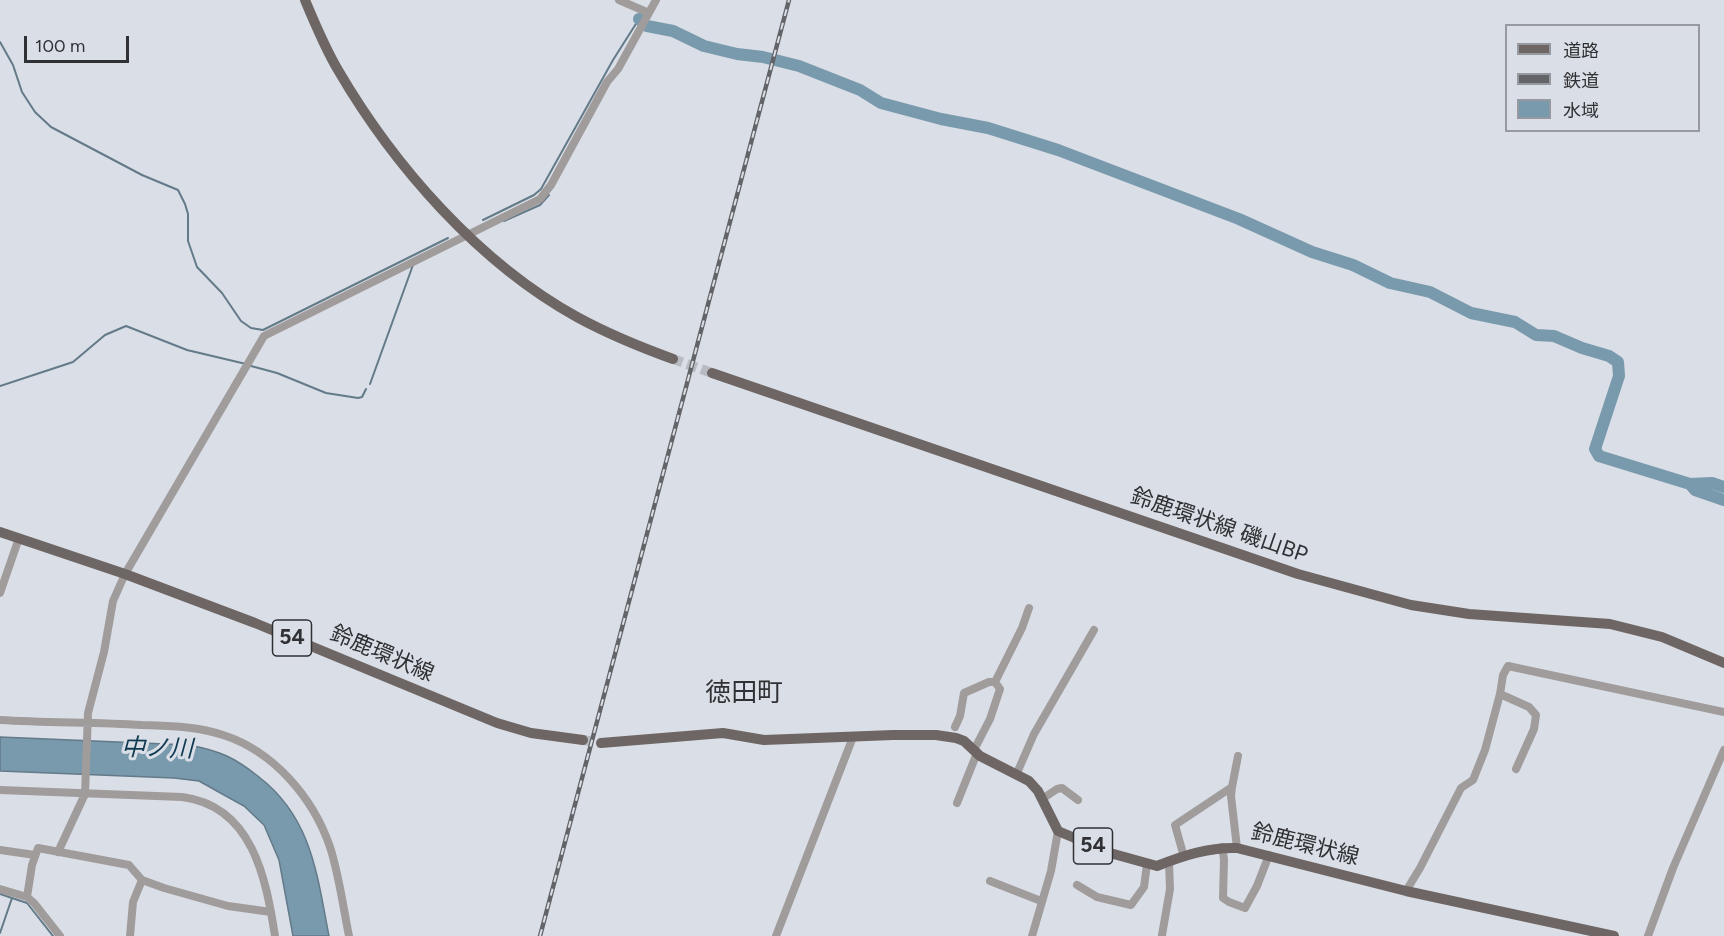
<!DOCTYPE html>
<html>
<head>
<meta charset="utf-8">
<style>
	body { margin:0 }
	#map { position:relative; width:1724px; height:936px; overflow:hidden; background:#dadee6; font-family:Figtree,"Noto Sans JP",sans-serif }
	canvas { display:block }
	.legend { position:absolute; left:1505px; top:24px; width:195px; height:108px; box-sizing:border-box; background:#dadee6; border:2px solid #96999f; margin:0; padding:8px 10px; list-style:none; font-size:18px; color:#303134 }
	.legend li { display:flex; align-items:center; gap:12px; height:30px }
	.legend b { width:30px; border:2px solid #96999f }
	.scale { position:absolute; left:24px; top:36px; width:105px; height:27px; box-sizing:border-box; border:3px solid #303134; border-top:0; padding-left:8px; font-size:18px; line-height:21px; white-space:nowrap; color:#303134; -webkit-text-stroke:4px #dadee6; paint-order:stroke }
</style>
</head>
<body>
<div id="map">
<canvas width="1724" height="936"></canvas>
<ul class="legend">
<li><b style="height:8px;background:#6e6665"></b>道路</li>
<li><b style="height:8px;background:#626468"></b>鉄道</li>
<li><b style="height:16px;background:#7999ad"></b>水域</li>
</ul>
<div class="scale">100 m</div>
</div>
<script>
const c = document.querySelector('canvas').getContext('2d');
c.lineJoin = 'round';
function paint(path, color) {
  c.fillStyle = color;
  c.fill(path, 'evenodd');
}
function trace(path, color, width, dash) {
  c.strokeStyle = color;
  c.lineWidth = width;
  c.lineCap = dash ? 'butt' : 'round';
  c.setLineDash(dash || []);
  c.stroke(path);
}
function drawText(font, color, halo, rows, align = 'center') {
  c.font = font + ' Figtree,"Noto Sans JP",sans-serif';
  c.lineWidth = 6;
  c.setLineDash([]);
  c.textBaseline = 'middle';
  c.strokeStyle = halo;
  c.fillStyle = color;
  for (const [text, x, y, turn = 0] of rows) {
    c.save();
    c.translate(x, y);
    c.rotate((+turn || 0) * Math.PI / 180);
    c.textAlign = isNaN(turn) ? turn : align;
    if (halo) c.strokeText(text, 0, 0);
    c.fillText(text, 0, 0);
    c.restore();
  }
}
const water = new Path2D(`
	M0 737 189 745C220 751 234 757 259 777 312 818 317 875 329 936H293L279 860 264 825 244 806 224 795 199 781 174 778 0 771Z`);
paint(water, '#7999ad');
trace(water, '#637a89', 1.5);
trace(new Path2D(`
	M0 42 13 65 22 92 35 112 51 127 142 175 178 190 185 204 188 214V241L197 267 222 293 241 321 251 328 263 330 448 238
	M483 220 534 195 541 189 613 60 639 19
	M504 221 540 205 549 195
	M251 366 277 373 326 393 358 398 362 397 366 389
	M370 384 413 265
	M0 386 73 362 105 335 126 326 187 350 246 364
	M0 894 12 898
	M0 933 12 898 27 903 53 936`), '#637a89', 2);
trace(new Path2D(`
	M639 19 647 26 673 31 704 46 737 54 763 57 799 66 860 90 881 103 941 119 988 128 1058 150 1239 219 1312 252 1353 265 1390 283 1430 292 1471 313 1515 322 1536 335 1554 336 1582 348 1609 356 1618 362 1619 376 1595 449 1599 456 1690 484 1695 490 1724 500
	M1690 484 1712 483 1724 487`), '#7999ad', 12);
trace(new Path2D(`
	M673 359 712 373
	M583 740 601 743`), '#b8bbc2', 10, [10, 5]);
trace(new Path2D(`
	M619 0 649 13
	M0 593 19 538
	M1500 694 1529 707 1536 715 1534 729 1516 769
	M0 720C47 723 94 722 142 725 169 726 197 726 223 735 273 751 313 797 330 847 339 875 343 906 349 936
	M955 727 960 716 964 693 989 682H995
	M974 750 990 719 1000 689 995 682 1022 628 1029 608
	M1017 773 1034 734 1094 630
	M1232 787 1231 796 1237 848
	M0 790 182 797C253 806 266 879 275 936
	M1042 799 1057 789 1062 788 1078 800
	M957 803 977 753
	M1222 847 1224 859 1223 898 1229 902 1245 908 1257 886 1269 855
	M0 850 35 855
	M58 852 85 794 88 713 104 652 113 601 125 574 264 336 540 199 551 185 607 82 618 69 656 0
	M1184 857 1175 825 1232 787 1238 756
	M990 881 1041 901
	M1077 885 1097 897 1131 905 1144 887 1147 864
	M0 889 27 897 34 903 60 936
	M1406 891 1420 868 1461 788 1473 780 1485 750 1500 694 1503 675 1508 666 1724 712
	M27 897 32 865 38 848 129 865 142 880 164 888 228 906 271 912
	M1162 935 1170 889 1169 862
	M130 936 133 902 142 880
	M776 936 853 737
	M1032 936 1051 871 1058 831
	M1648 936 1673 868 1724 750`), '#a19c9c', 8);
trace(new Path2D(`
	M305 0C315 24 325 48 338 70 394 166 479 263 577 317 608 334 640 347 673 359
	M712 373 1298 574 1411 605 1469 614 1610 624 1662 637 1724 663
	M0 532 125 574 255 623 497 723 531 733 583 740
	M601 743 723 733 764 740 893 735H936L956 738 964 741 980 756 1029 781 1038 791 1058 831 1110 853 1157 866C1182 856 1209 847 1237 848L1406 891 1614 936`), '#6e6665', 10);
const rail = new Path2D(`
	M540 936 789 0`);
trace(rail, '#626468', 4.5);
trace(rail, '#dadee6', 2, [7]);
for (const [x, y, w] of [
	[292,638,39],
	[1093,846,39]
]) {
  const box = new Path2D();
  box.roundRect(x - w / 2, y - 18, w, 36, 4.5);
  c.fillStyle = '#dadee6';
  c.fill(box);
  trace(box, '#303134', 1.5);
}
drawText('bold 21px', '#303134', null, [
	["54",292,638],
	["54",1093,846]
]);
drawText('22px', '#303134', '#dadee6', [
	["鈴鹿環状線 磯山BP",1219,526,19],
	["鈴鹿環状線",382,654,23],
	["鈴鹿環状線",1305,845,14]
]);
drawText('italic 24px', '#0f3a51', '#dadee6', [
	["中ノ川",157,749,1]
]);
drawText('26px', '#303134', '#dadee6', [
	["徳田町",744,693]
]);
</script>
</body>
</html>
